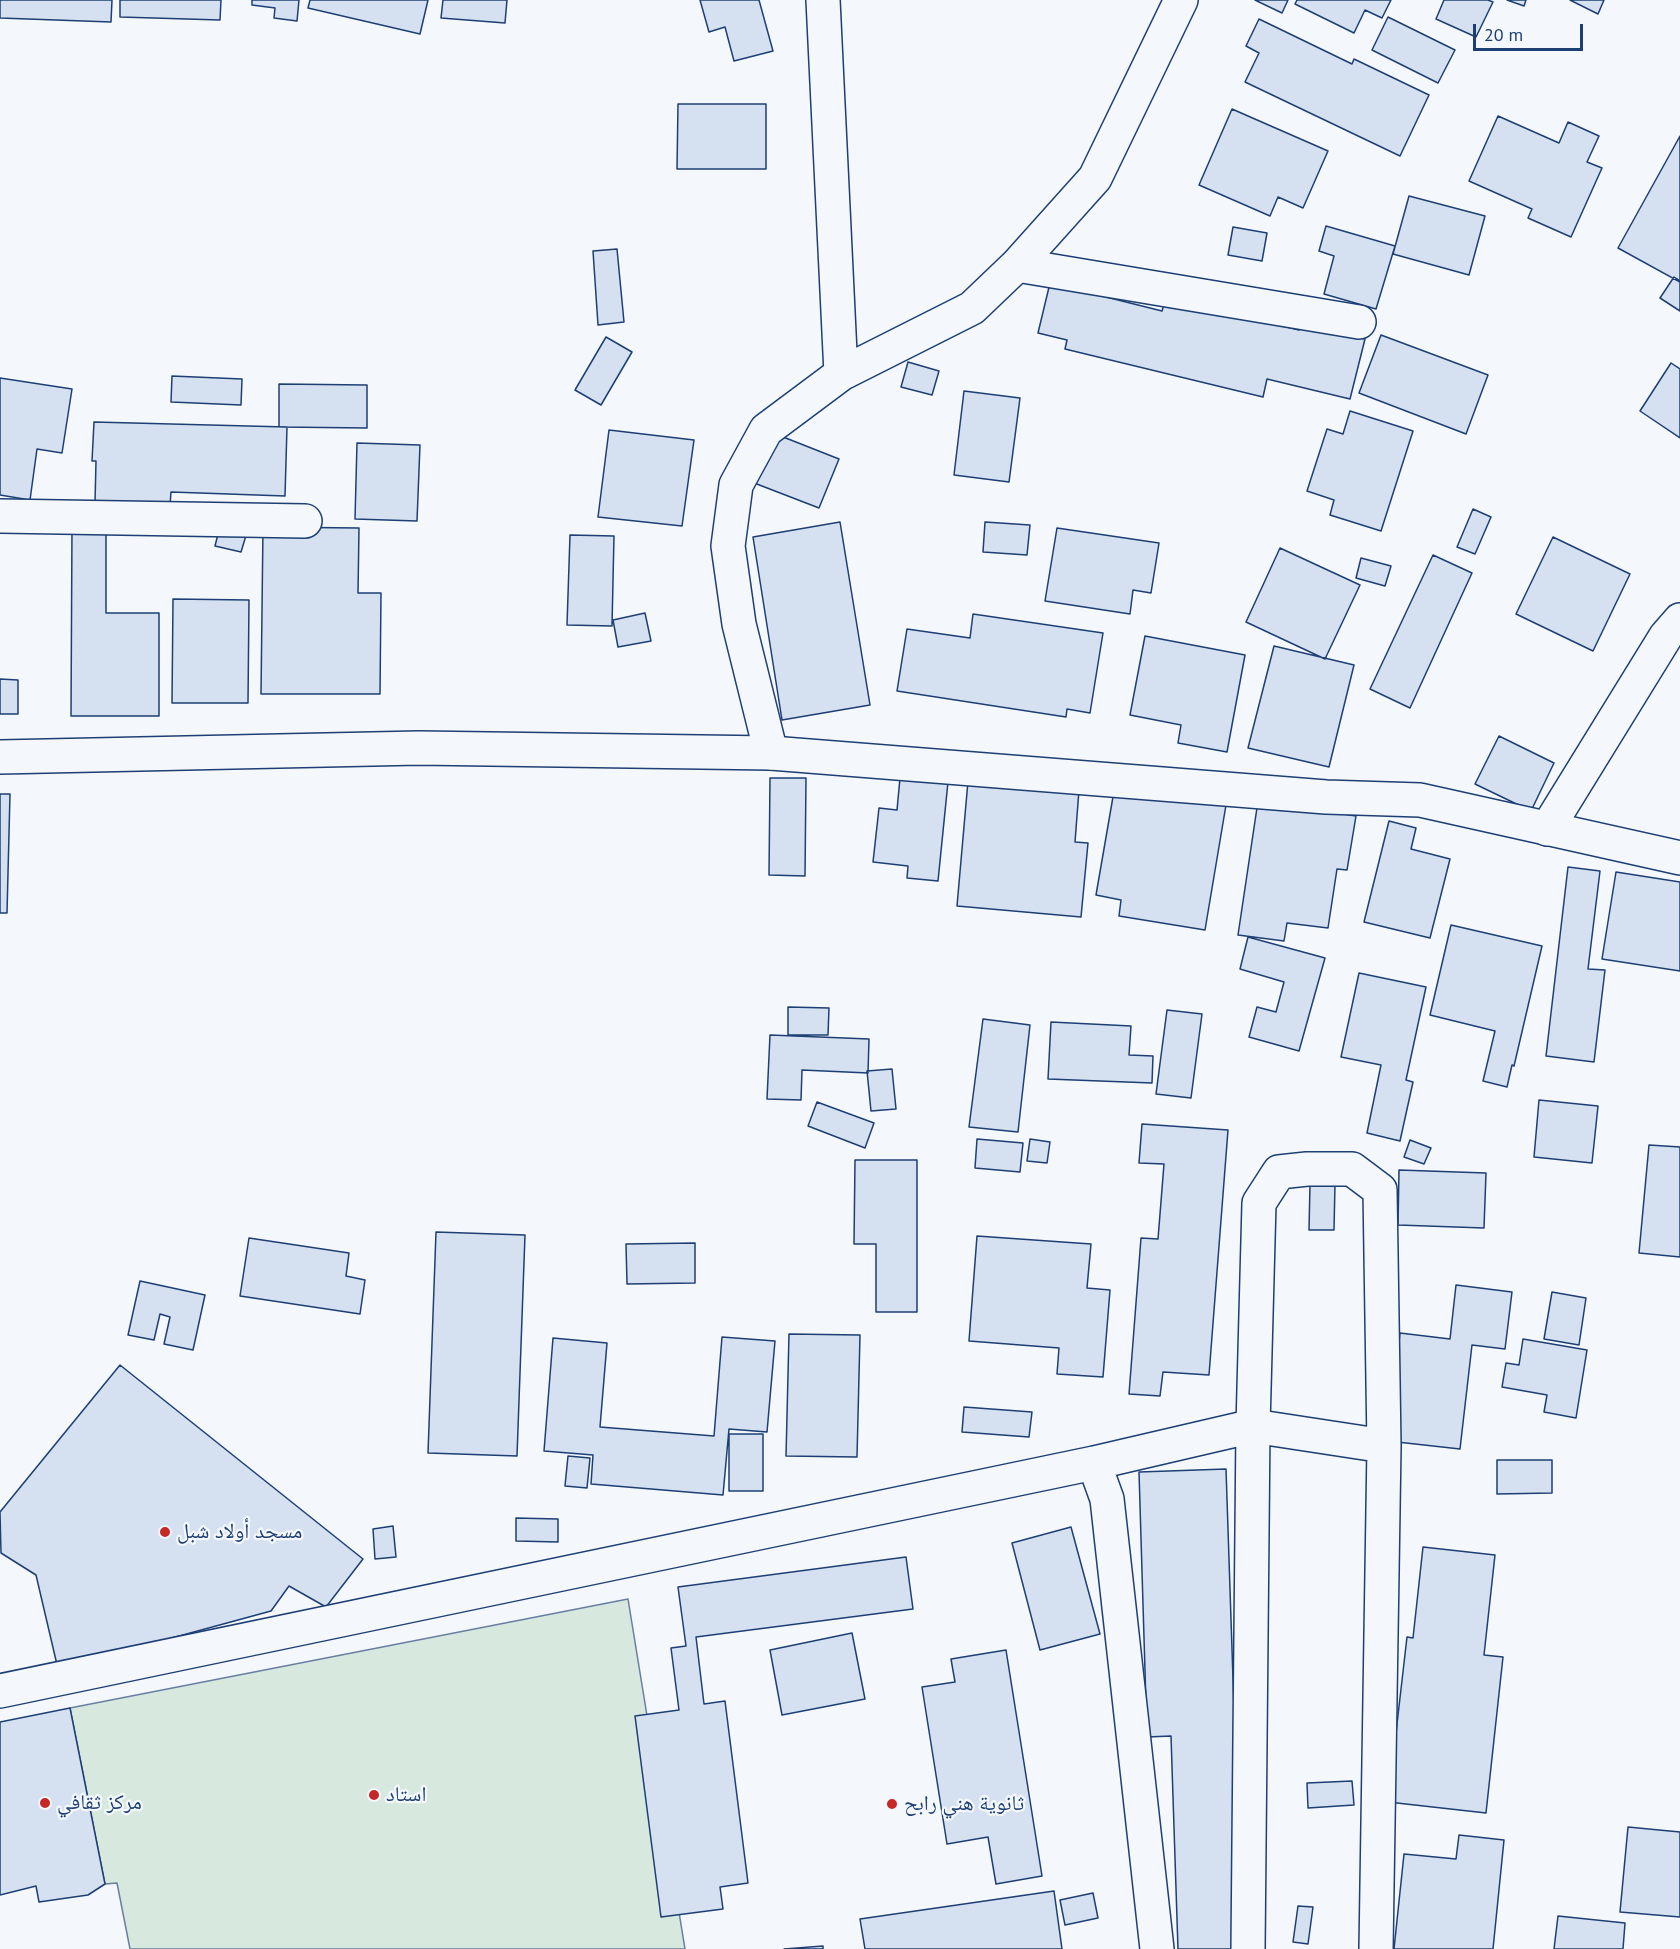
<!DOCTYPE html>
<html>
<head>
<meta charset="utf-8">
<style>
	body { margin:0 }
	#map { position:relative; width:1680px; height:1949px; overflow:hidden; background:#f4f7fb; font-family:"PT Sans",sans-serif }
	canvas { display:block }
	.scale { position:absolute; left:1473px; top:24px; width:110px; height:27px; box-sizing:border-box; border:3px solid #1d3f73; border-top:0; padding-left:8px; font-size:18px; line-height:21px; white-space:nowrap; color:#1d3f73; -webkit-text-stroke:4px #f4f7fb; paint-order:stroke }
</style>
</head>
<body>
<div id="map">
<canvas width="1680" height="1949"></canvas>
<div class="scale">20 m</div>
</div>
<script>
const c = document.querySelector('canvas').getContext('2d');
c.lineJoin = 'round';
function paint(path, color) {
  c.fillStyle = color;
  c.fill(path, 'evenodd');
}
function trace(path, color, width, dash) {
  c.strokeStyle = color;
  c.lineWidth = width;
  c.lineCap = dash ? 'butt' : 'round';
  c.setLineDash(dash || []);
  c.stroke(path);
}
function drawText(font, color, halo, rows, align = 'center') {
  c.font = font + ' "PT Sans","Noto Naskh Arabic",sans-serif';
  c.lineWidth = 4.5;
  c.setLineDash([]);
  c.textBaseline = 'middle';
  c.strokeStyle = halo;
  c.fillStyle = color;
  for (const [text, x, y, turn = 0] of rows) {
    c.save();
    c.translate(x, y);
    c.rotate((+turn || 0) * Math.PI / 180);
    c.textAlign = isNaN(turn) ? turn : align;
    if (halo) c.strokeText(text, 0, 0);
    c.fillText(text, 0, 0);
    c.restore();
  }
}
const green = new Path2D(`
	M628 1599 685 1949H130L117 1883 105 1884 70 1708Z`);
paint(green, '#d7e8df');
trace(green, '#687fa3', 1.5);
const building = new Path2D(`
	M0 0H112L111 22 0 18Z
	M120 0H221L220 20 120 17Z
	M252 0H299L297 21 274 18 275 8 252 5Z
	M310 0H428L420 34 308 8Z
	M443 0H507L505 23 441 18Z
	M700 0H759L773 51 734 61 725 27 709 32Z
	M1255 0H1288L1282 13Z
	M1297 0H1391L1382 18 1365 10 1354 33 1295 4Z
	M1444 0H1488L1493 2 1476 37 1436 19Z
	M1507 0H1526L1524 6Z
	M1570 0H1604L1598 14Z
	M1388 17 1455 50 1438 83 1372 50Z
	M1259 19 1352 64 1354 59 1429 95 1400 156 1245 82 1259 53 1246 46Z
	M678 104H766V169H677Z
	M1232 109 1328 151 1303 208 1278 197 1270 216 1199 185Z
	M1498 116 1559 143 1568 122 1599 136 1587 162 1602 168 1571 237 1528 218 1532 209 1469 181Z
	M1680 136V282L1618 248Z
	M1409 196 1485 216 1469 275 1393 254Z
	M1326 226 1395 246 1376 309 1324 294 1334 256 1319 251Z
	M1233 227 1267 233 1262 261 1228 255Z
	M617 249 624 322 598 325 593 251Z
	M1674 277 1680 281V311L1660 298Z
	M1050 283 1162 311 1166 298 1299 330 1301 323 1365 339 1350 399 1267 379 1263 397 1065 349 1067 340 1038 333Z
	M1381 335 1488 375 1466 434 1359 393Z
	M606 337 632 352 601 405 575 390Z
	M908 362 939 371 932 395 901 387Z
	M1671 363 1680 369V438L1640 411Z
	M172 376 242 379 241 405 171 402Z
	M0 378 72 389 62 453 37 449 30 500 0 495Z
	M279 384 367 385V428L279 427Z
	M964 391 1020 398 1009 482 954 475Z
	M1350 411 1413 431 1381 531 1330 515 1334 500 1307 491 1327 429 1343 434Z
	M94 422 287 427 285 496 171 492 170 505 95 503 96 461H92Z
	M609 430 694 440 682 526 598 517Z
	M768 431 839 459 819 508 749 481Z
	M357 443 420 445 417 521 355 519Z
	M1473 509 1491 517 1475 554 1457 547Z
	M221 522 248 529 241 552 215 546Z
	M840 522 870 705 782 720 753 537Z
	M985 522 1030 525 1027 555 983 552Z
	M72 526H106V613H159V716H71Z
	M263 527 359 528 358 593H381L380 694H261Z
	M1057 528 1159 543 1151 593 1133 590 1130 614 1045 601Z
	M570 535 614 536 612 626 567 625Z
	M1553 537 1630 574 1593 651 1516 614Z
	M1280 548 1360 585 1325 659 1246 622Z
	M1433 555 1472 573 1410 708 1370 689Z
	M1361 558 1391 566 1385 586 1356 578Z
	M173 599 249 600 248 703H172Z
	M645 613 651 641 618 647 613 620Z
	M973 614 1103 633 1090 713 1067 709 1066 717 897 691 907 629 970 638Z
	M1145 636 1245 655 1227 752 1178 743 1181 725 1130 715Z
	M1274 646 1354 665 1329 767 1248 748Z
	M0 679 18 680V714H0Z
	M1499 736 1554 763 1531 811 1475 784Z
	M770 778H806L805 876 769 875Z
	M900 778 948 782 938 881 907 878 908 866 873 862 879 808 897 810Z
	M968 781 1079 790 1075 842 1088 843 1081 917 957 906Z
	M1114 791 1226 805 1205 930 1119 916 1121 900 1096 895Z
	M0 794H10L7 913H0Z
	M1258 801 1356 816 1347 870 1337 869 1328 928 1287 923 1284 941 1238 935Z
	M1389 821 1416 828 1411 849 1450 859 1430 938 1364 922Z
	M1568 867 1600 871 1588 969 1605 970 1594 1062 1546 1056Z
	M1616 872 1680 882V971L1602 959Z
	M1451 925 1542 946 1514 1066 1512 1065 1507 1087 1483 1081 1495 1031 1430 1015Z
	M1248 937 1325 958 1299 1051 1249 1037 1257 1007 1276 1012 1284 982 1240 969Z
	M1359 973 1426 987 1406 1080 1413 1082 1400 1141 1367 1133 1381 1065 1341 1057Z
	M788 1007 829 1008 828 1035H788Z
	M1167 1010 1202 1014 1191 1098 1156 1094Z
	M983 1019 1030 1025 1018 1132 969 1127Z
	M1051 1022 1131 1026 1129 1055 1153 1056 1152 1083 1048 1079Z
	M770 1035 869 1039 868 1073 802 1070 801 1100 767 1099Z
	M892 1069 896 1109 871 1111 867 1071Z
	M1539 1100 1598 1106 1592 1163 1534 1157Z
	M817 1102 874 1123 865 1148 808 1126Z
	M1142 1124 1228 1130 1209 1375 1163 1372 1160 1396 1129 1394 1141 1238 1158 1239 1164 1164 1139 1163Z
	M977 1139 1023 1143 1020 1172 975 1168Z
	M1030 1139 1050 1142 1047 1163 1027 1161Z
	M1410 1140 1431 1148 1424 1164 1404 1157Z
	M1649 1145 1680 1147V1257L1639 1253Z
	M855 1160H917V1312H876V1244H854Z
	M1399 1170 1486 1173 1484 1228 1398 1225Z
	M1310 1184H1335L1334 1230H1309Z
	M436 1232 525 1235 517 1456 428 1453Z
	M977 1236 1091 1244 1087 1288 1110 1290 1103 1377 1057 1374 1059 1348 969 1341Z
	M249 1238 349 1253 346 1276 365 1280 360 1314 240 1296Z
	M695 1243V1283L627 1284 626 1244Z
	M140 1281 205 1295 193 1350 164 1344 170 1317 160 1314 154 1340 128 1335Z
	M1456 1285 1512 1292 1505 1349 1472 1345 1460 1449 1388 1441 1400 1333 1450 1339Z
	M1552 1292 1586 1298 1579 1345 1544 1339Z
	M789 1334 860 1335 857 1457 786 1456Z
	M722 1337 775 1341 767 1432 729 1429 723 1495 591 1484 593 1455 544 1451 553 1338 607 1343 600 1427 714 1436Z
	M1523 1339 1587 1350 1576 1418 1544 1412 1547 1395 1502 1387 1506 1363 1519 1365Z
	M120 1365 363 1559 326 1607 289 1586 271 1611 58 1669 36 1575 1 1553 0 1512Z
	M964 1407 1032 1412 1029 1437 962 1432Z
	M729 1434H763V1491H729Z
	M568 1456 590 1458 587 1488 565 1486Z
	M1497 1460H1552V1493L1497 1494Z
	M1226 1469 1242 1949H1178L1171 1736 1147 1737 1139 1472Z
	M516 1518 558 1519V1542L516 1541Z
	M393 1526 396 1557 375 1559 373 1529Z
	M1071 1527 1100 1634 1040 1650 1012 1543Z
	M1423 1547 1495 1555 1484 1655 1503 1657 1486 1813 1388 1802 1407 1637 1413 1638Z
	M906 1557 913 1609 696 1637 704 1704 725 1701 748 1883 720 1887 723 1909 661 1917 635 1716 679 1710 671 1648 686 1646 678 1587Z
	M852 1633 865 1699 782 1715 770 1650Z
	M1006 1650 1042 1876 996 1884 988 1837 947 1844 922 1687 955 1682 951 1659Z
	M70 1708 105 1884 88 1895 39 1902 36 1886 0 1895V1722Z
	M1352 1781 1354 1805 1308 1808 1307 1783Z
	M1628 1827 1680 1832V1917L1620 1912Z
	M1459 1835 1504 1840 1493 1949H1394L1404 1854 1456 1859Z
	M1054 1891 1062 1949H865L860 1919Z
	M1093 1893 1098 1918 1065 1925 1060 1900Z
	M1298 1906 1313 1907 1308 1944 1293 1942Z
	M1558 1916 1625 1923 1623 1949H1554Z
	M823 1946V1949H784Z`);
paint(building, '#d5e0f0');
trace(building, '#1d3f73', 1.5);
const street = new Path2D(`
	M823 0 841 374
	M1017 265 1359 322
	M0 516 305 521
	M771 753 739 624 728 546 736 485 766 430 841 374 972 308 1017 265 1095 178 1181 0
	M1547 829 1666 636 1680 620
	M1094 1463 1253 1426 1384 1446
	M0 1691 1094 1463 1107 1499 1157 1949
	M1248 1949 1253 1426 1259 1203 1279 1172 1307 1169H1352L1380 1190 1384 1446 1376 1949`);
const secondary = new Path2D(`
	M0 757 419 748 771 753 1326 797 1420 800 1680 858`);
trace(street, '#1d3f73', 36);
trace(secondary, '#1d3f73', 36);
trace(street, '#f4f7fb', 33);
trace(secondary, '#f4f7fb', 33);
for (const [x, y, r, color] of [
	[165,1532,6,"#c62828"],
	[374,1795,6,"#c62828"],
	[45,1803,6,"#c62828"],
	[892,1804,6,"#c62828"]
]) {
  const dot = new Path2D();
  dot.arc(x, y, r, 0, 2 * Math.PI);
  c.fillStyle = color;
  c.fill(dot);
  trace(dot, '#f4f7fb', 2);
}
drawText('21px', '#1d3f73', '#f4f7fb', [
	["مسجد أولاد شبل",177,1532],
	["استاد",386,1795],
	["مركز ثقافي",57,1803],
	["ثانوية هني رابح",904,1804]
], 'left');
</script>
</body>
</html>
